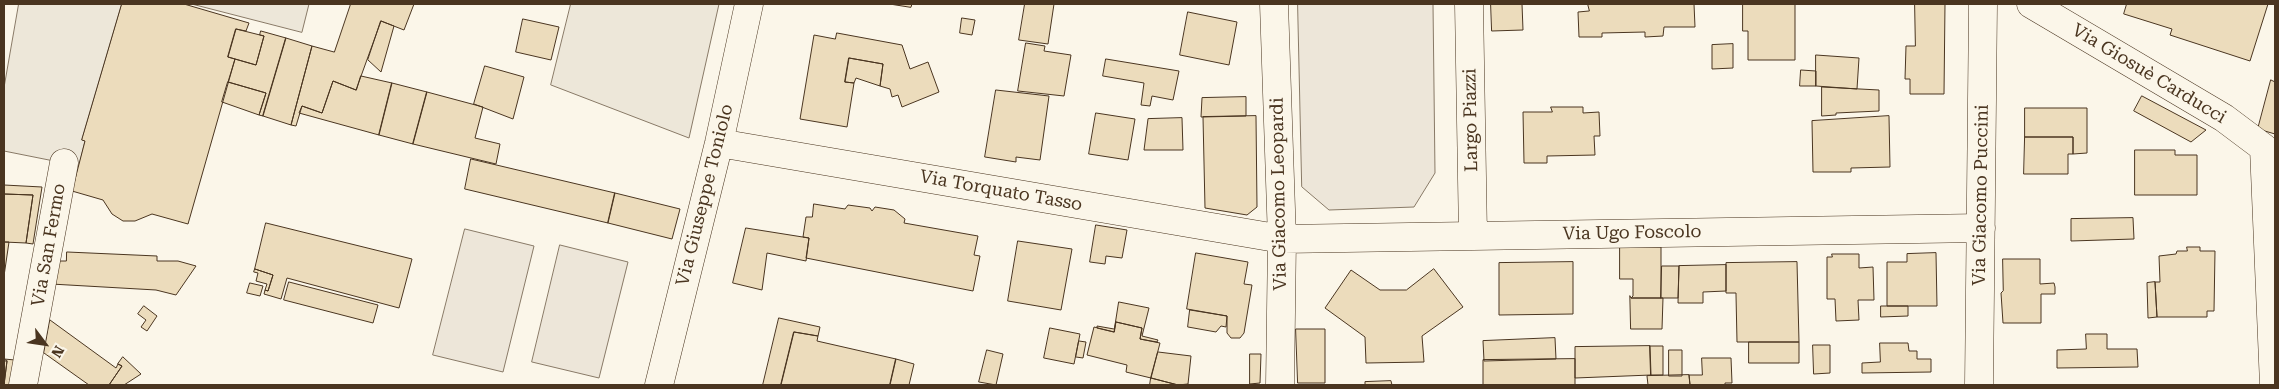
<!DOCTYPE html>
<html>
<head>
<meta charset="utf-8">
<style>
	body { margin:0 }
	#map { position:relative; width:2279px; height:389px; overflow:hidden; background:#fbf6e9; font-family:"Roboto Serif",serif }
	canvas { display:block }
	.frame { position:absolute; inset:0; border:5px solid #4a3520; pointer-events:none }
	.north { position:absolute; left:20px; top:319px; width:50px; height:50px; -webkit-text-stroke:4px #fbf6e9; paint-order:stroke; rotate:121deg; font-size:14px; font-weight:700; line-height:20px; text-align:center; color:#4a3520 }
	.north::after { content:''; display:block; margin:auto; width:18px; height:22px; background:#4a3520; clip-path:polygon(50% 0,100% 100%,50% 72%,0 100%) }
</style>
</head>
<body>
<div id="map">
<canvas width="2279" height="389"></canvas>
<div class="frame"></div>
<div class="north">N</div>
</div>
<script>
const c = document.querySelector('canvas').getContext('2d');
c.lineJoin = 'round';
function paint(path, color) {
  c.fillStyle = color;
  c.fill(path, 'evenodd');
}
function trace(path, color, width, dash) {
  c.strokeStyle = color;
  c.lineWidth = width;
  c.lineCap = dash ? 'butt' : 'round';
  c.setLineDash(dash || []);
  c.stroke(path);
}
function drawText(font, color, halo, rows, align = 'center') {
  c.font = font + ' "Roboto Serif",serif';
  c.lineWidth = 4;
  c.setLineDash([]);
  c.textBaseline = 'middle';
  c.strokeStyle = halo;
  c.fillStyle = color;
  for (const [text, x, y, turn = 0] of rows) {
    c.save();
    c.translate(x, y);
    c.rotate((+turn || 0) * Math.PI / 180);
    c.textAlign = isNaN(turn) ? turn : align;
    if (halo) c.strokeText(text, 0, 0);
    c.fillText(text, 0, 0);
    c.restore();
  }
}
const green = new Path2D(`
	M1298 4H1433L1435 173 1414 207 1329 210 1302 187Z
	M465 229 534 246 503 372 433 355Z
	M560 245 628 262 599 378 532 362Z`);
paint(green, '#ede6d9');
trace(green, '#887966', 1);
const parking = new Path2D(`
	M19 4H122L82 140 85 141 79 166 4 151V88Z
	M192 4H309L302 32Z
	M571 4H719L689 138 551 85Z`);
paint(parking, '#ede7d9');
trace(parking, '#887966', 1);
const building = new Path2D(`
	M122 4H184L249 23 246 31 236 29 228 57 235 59 188 224 152 214 135 221H123L112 214 103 200 72 191 85 141 82 140Z
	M351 4H414L404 30 381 21 356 90 333 81 322 113 302 106 296 126 291 125 312 46 334 52Z
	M890 4H912L911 7Z
	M1025 4H1054L1048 44 1019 40Z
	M1491 4H1522L1523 30 1492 31Z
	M1588 4H1694L1695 27H1664L1663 36 1645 37V32L1602 33V37H1579L1578 12 1589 11Z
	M1743 4H1795V60H1748V31H1743Z
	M1915 4H1945L1944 94H1910V79H1905L1906 46H1915Z
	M2127 4H2268L2250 61 2170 35 2172 29 2124 14Z
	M1188 12 1237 22 1229 65 1180 55Z
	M962 18 975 20 972 35 960 33Z
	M523 19 559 27 551 60 516 52Z
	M381 21 394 26 381 72 368 60Z
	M236 29 264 36 256 65 228 57Z
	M261 31 286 38 263 116 259 115 266 93 228 82 235 59 256 65 264 36 260 35Z
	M837 33 902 45 910 69 928 62 939 92 902 107 898 95 892 97 890 89 880 86 883 64 849 58 845 82 854 83 847 127 800 119 814 35 835 39Z
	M286 38 312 46 291 125 263 116Z
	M1026 43 1045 46 1044 51 1071 55 1064 96 1018 91Z
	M1733 44V68L1712 69V45Z
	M1816 55 1859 58 1857 89 1816 86Z
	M849 58 883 64 880 86 856 78 854 83 845 82Z
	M1106 59 1179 71 1173 100 1152 96 1150 106 1141 105 1144 83 1103 76Z
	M485 66 524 77 513 119 474 104Z
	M1801 70 1816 71V86H1800Z
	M361 76 392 83 379 135 299 113 302 106 322 113 333 81 356 90Z
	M2271 80 2275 82V134L2258 129Z
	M228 82 266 93 259 115 222 102Z
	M392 83 427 92 413 144 379 135Z
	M1822 87 1879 90V111L1836 113V115L1822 116Z
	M996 90 1049 96 1040 160 1016 157V162L985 157Z
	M427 92 483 107 475 138 500 144 496 164 413 144Z
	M2142 96 2206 130 2191 142 2134 111Z
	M1246 97V116L1201 117 1202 98Z
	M1551 107H1583V113L1599 112 1600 136H1594L1595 155 1547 156V163H1524L1523 112H1552Z
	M2025 108H2087V153L2073 154V137H2025Z
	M1096 113 1135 119 1128 160 1089 154Z
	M1256 116 1257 207 1247 215 1205 208 1203 117Z
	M1889 116 1890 167 1851 168V172H1813L1812 121Z
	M1182 118 1183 150H1144L1148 119Z
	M2025 137H2073V154H2068V174H2024Z
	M2135 150H2175V155H2197V195H2135Z
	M471 159 615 193 608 223 465 189Z
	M4 185 42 187 33 244 26 243 33 195 4 194Z
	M615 193 680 209 672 239 608 223Z
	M4 194 33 195 26 243 4 242Z
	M814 204 845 209 848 205 870 208 872 211 875 207 894 210 905 219 904 223 978 236 974 255 980 256 973 291 806 258 809 238 803 237 806 217H812Z
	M2133 218 2134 239 2071 241V219Z
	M266 223 412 259 399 308 287 278 281 299 264 294 265 290 268 291 273 275 255 269Z
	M1096 225 1127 230 1122 258 1106 256 1105 264 1090 262Z
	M746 228 809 238 806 261 767 253 762 290 733 283Z
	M1018 241 1072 249 1061 310 1008 301Z
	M4 242H9L4 276Z
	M1620 247H1661V298H1631L1633 296V279H1620Z
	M2187 247H2200V251H2215L2214 311H2207V317H2157L2155 282H2160L2159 256 2176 254 2177 251H2187Z
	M67 252 157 256V261H178L196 266 176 295 156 290 51 284 54 261H66Z
	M1196 253 1248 262 1244 284 1252 285 1244 333 1240 338H1231L1227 333V316L1187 309Z
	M1936 253 1937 306H1887V262H1907V254Z
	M1832 254H1859V268L1873 267 1874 300H1858L1859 320 1836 321 1835 299H1827V257H1832Z
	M2003 259H2040V284L2054 283 2055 287V294H2041V323H2003L2001 293 2003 291Z
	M1573 262V314L1499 315V263Z
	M1797 262 1799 342H1737L1736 295V293H1726V263Z
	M1726 265V291L1703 292V303H1678L1679 266Z
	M1662 266H1679L1678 298H1661Z
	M255 269 273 275 268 291 265 290 267 284 256 281 258 273 254 272Z
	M1434 269 1463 307 1422 336 1424 362 1366 363 1365 337 1325 308 1351 270 1380 290H1406Z
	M289 282 378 305 373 323 284 300Z
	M2155 282 2157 317 2148 318 2147 283Z
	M250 283 263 286 260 296 247 293Z
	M1630 296 1631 298H1663L1662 329H1631Z
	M1119 302 1149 308 1142 336 1158 340 1157 342 1140 339 1142 328 1116 322 1114 332 1097 328V326L1114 329Z
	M144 306 157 316 147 331 141 327 146 320 138 314Z
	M1881 306H1908V316L1881 317Z
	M1190 310 1227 316 1226 327 1221 326 1216 332 1188 327Z
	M779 318 820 327 818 336 794 332 781 385H763Z
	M50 320 116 368 118 364 122 366 109 385H89L44 353Z
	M1116 322 1142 328 1140 339 1160 343 1151 378 1126 372 1127 365 1087 355 1094 327 1114 332Z
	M1050 328 1080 334 1074 364 1044 358Z
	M1296 329H1325V383H1298Z
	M794 332 818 336 817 341 896 359 890 385H781Z
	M2086 334H2107V349H2137L2138 367 2057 368V350L2086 349Z
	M1555 338 1556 359 1484 361 1483 341Z
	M1079 341 1086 342 1083 358 1076 357Z
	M1749 342H1799V363H1749Z
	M1880 343H1908L1909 351H1917V359H1931V372L1862 373V363L1880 362Z
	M1813 345H1830V373L1814 374Z
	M1650 346H1663V375H1651Z
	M1650 346 1651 375 1575 378V347Z
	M987 350 1003 354 996 385 979 382Z
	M1669 350H1682V376H1669Z
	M1158 352 1191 356 1188 384 1178 385 1151 378Z
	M1250 354H1261L1260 383 1250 384Z
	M123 357 141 374 124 385H109L122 366 118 364Z
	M1702 358H1731L1732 383H1725V385H1690L1689 375H1702Z
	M4 359 15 360 11 385H4L7 361Z
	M896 359 914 364 909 385H890Z
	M1575 359V385H1483V360Z
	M4 361H7L4 385Z
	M1689 375 1690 385H1648L1647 376Z
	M1151 378 1178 385H1150Z
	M1391 381 1392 385H1365V382Z`);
paint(building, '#ecdcbc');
trace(building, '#4a3520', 1);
const minor = new Path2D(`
	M1274 4 1282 239 1280 385
	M1469 4 1473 236
	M2031 4 2224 118 2264 148 2274 385
	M719 143 1282 239 1981 228
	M23 385 64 163
	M659 385 719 143 749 4
	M1979 385 1983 4`);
trace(minor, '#4a3520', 29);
trace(minor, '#fbf6e9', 28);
drawText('18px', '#4a3520', '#fbf6e9', [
	["Via Giosuè Carducci",2149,74,31],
	["Largo Piazzi",1471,120,-91],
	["Via Torquato Tasso",1001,191,10],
	["Via Giacomo Leopardi",1279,194,-91],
	["Via Giuseppe Toniolo",705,195,-76],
	["Via Giacomo Puccini",1981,195,-89],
	["Via Ugo Foscolo",1632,233,-1],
	["Via San Fermo",49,245,-80]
]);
</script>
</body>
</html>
